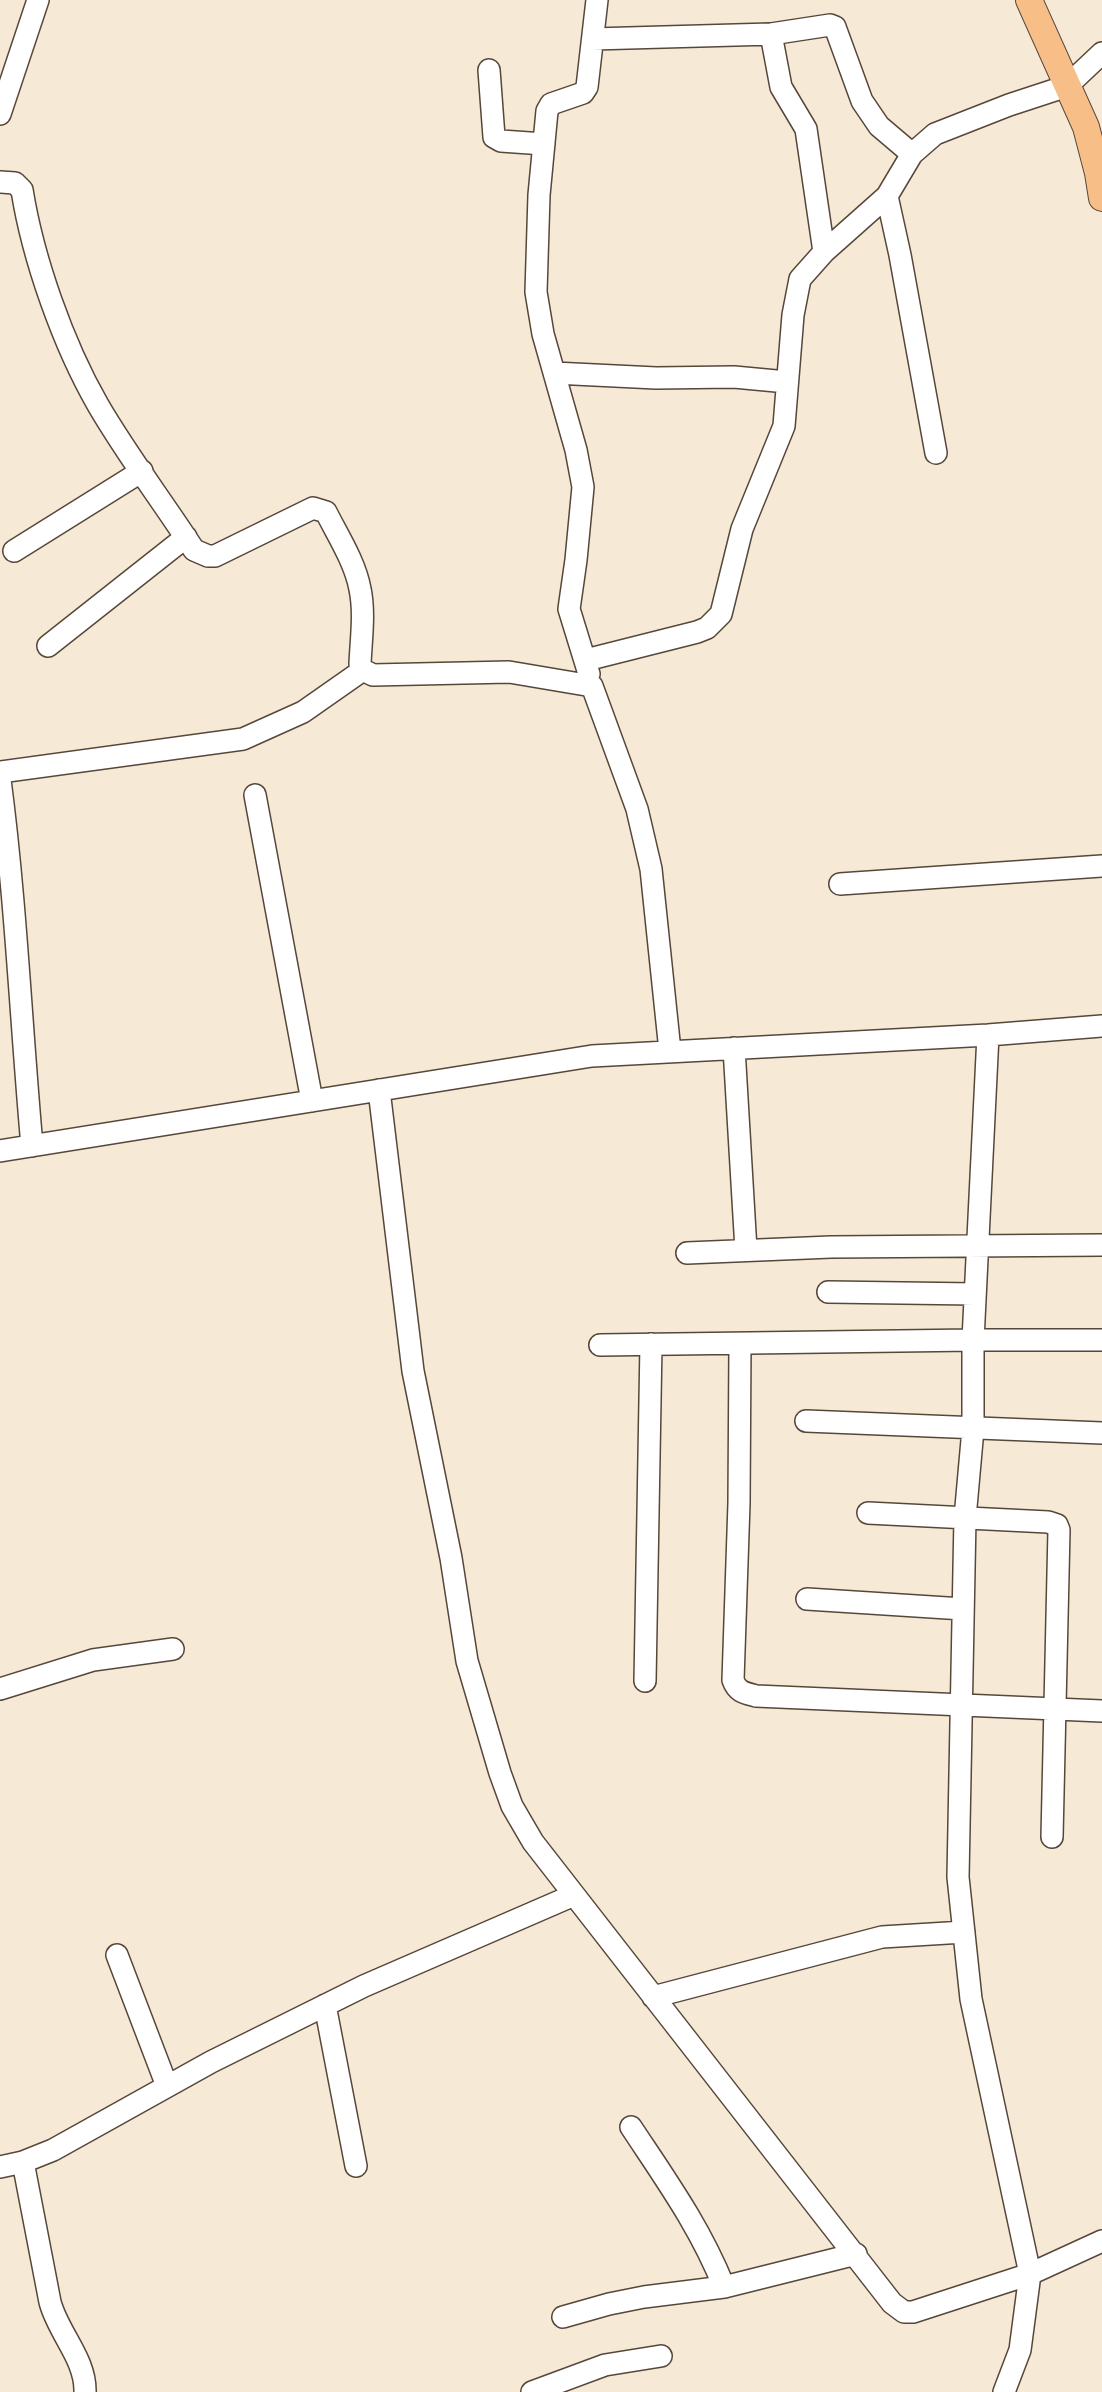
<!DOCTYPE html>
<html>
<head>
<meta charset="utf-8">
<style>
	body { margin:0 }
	canvas { display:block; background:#f6e9d6 }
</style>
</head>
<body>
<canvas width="1102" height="2392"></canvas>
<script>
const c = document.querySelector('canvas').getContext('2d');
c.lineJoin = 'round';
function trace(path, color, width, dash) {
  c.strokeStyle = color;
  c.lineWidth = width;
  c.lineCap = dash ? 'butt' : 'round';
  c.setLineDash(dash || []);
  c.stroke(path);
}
const minor = new Path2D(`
	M771 34 781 87 806 129 824 252
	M593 39 771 34 830 25 835 27 862 101 879 126 912 154
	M489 70 494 137 501 141 544 144
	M0 114 38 0
	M0 182 15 183 22 190C33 259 63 344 98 405 127 455 163 502 194 550L208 556H215L313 508 326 512C338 536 355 562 360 589 365 613 361 640 360 664L363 670 373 675 509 672 592 686 637 809 651 869 670 1051
	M887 196 900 255 936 453
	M554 373 656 378 734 377 787 382
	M14 551 142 471
	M48 646 186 537
	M586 660 697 632 707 628 721 614 742 529 784 426 793 315 800 279 824 252 887 196 912 154 935 134 1009 105 1067 86 1102 53
	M589 674 569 609 576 560 583 487 576 450 543 334 536 292 539 195 547 111 551 104 583 93 587 87 597 0
	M0 772 243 739 303 712 363 670
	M0 780C16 901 21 1024 32 1146
	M255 795 312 1101
	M840 884 1102 866
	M734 1048 746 1250
	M379 1090 413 1371 451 1558 467 1661 500 1773 512 1806 533 1842 892 2303 904 2312H913L1030 2274 971 1999 958 1877 965 1518 973 1429V1340L988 1035
	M0 1151 592 1056 988 1035 1102 1026
	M687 1253 831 1247 1102 1245
	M828 1292 975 1294
	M740 1344 739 1503 733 1680C737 1692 745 1693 756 1696L1102 1711
	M600 1345 973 1340H1102
	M806 1421 1102 1433
	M868 1513 1048 1522 1057 1525 1059 1530 1052 1837
	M807 1599 963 1609
	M645 1681 651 1344
	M0 1689 93 1660 173 1649
	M117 1955 167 2086
	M653 1997 882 1937 964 1932
	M325 2005 356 2166
	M631 2127C666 2180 700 2227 724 2287
	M23 2162 50 2302C58 2333 86 2359 85 2392
	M0 2167 23 2162 53 2150 211 2062 364 1986 574 1895
	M563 2317 609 2304 644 2297 724 2287 856 2254
	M532 2392 605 2365 661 2356
	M1004 2392 1020 2350 1030 2274 1102 2241`);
const major = new Path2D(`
	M1029 0 1086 127 1098 173 1102 198`);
trace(minor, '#57473a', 24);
trace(major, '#57473a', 28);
trace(minor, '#fff', 21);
trace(major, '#f7be88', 26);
</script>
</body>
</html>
